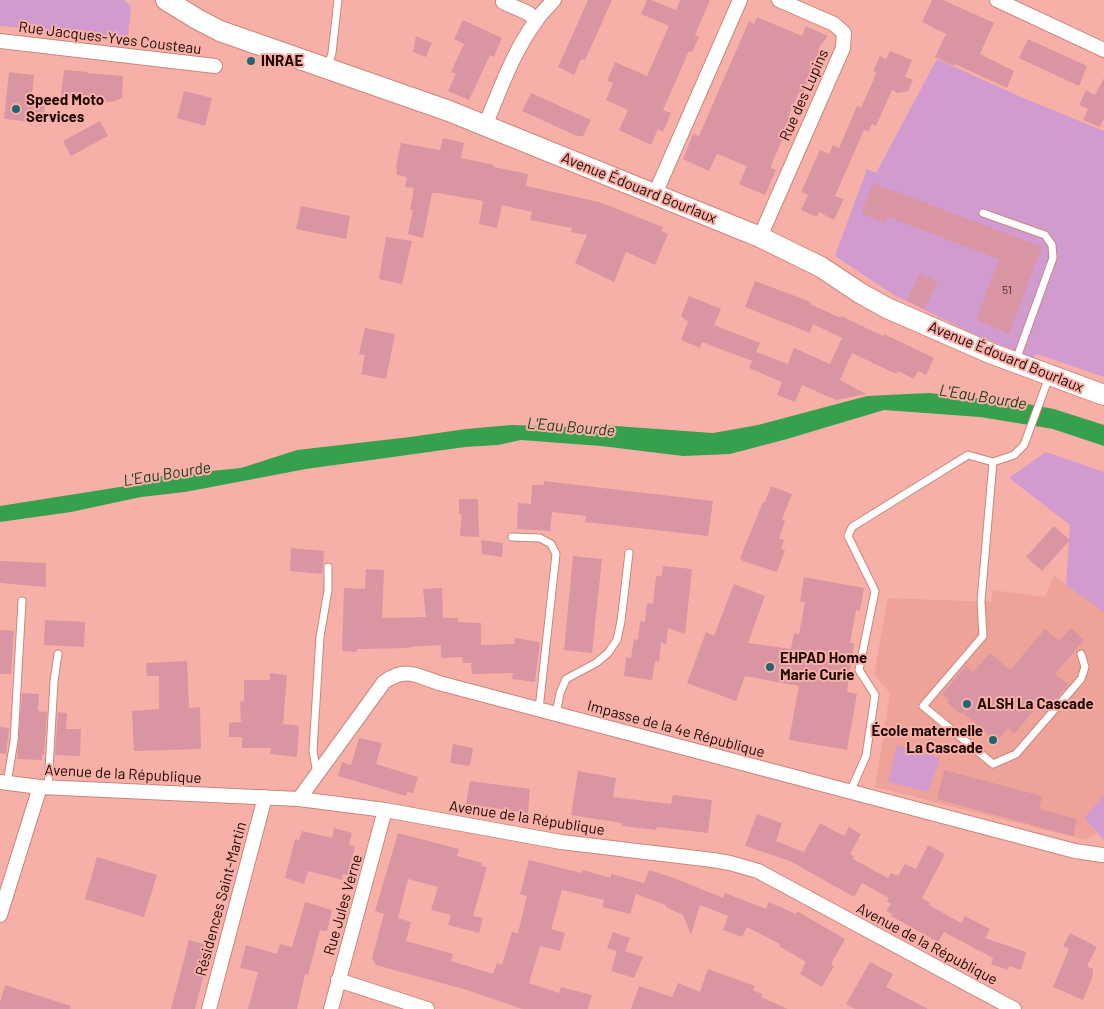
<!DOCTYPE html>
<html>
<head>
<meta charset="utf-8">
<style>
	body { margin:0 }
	canvas { display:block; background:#f7b0a7 }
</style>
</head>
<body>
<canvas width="1104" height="1009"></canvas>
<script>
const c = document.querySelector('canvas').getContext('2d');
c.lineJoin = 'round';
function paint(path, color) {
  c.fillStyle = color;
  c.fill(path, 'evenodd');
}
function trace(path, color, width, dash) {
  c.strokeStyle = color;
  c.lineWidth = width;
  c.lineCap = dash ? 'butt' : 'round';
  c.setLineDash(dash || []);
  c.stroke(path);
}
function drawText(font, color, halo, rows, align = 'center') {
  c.font = font + ' Barlow,sans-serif';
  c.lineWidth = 4;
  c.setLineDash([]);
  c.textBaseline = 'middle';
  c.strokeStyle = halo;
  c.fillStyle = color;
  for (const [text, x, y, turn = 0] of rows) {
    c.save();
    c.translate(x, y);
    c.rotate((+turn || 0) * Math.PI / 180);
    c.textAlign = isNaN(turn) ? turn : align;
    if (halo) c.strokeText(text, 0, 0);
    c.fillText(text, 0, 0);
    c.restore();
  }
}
paint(new Path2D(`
	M1054 576 1104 612V795L1084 818 1097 833 1085 840 875 787 890 693 874 674 888 598 992 602V590L1045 597Z`), '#eea298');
paint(new Path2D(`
	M0 0H124L131 6 128 38 0 26Z
	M937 59 1021 97 1104 131V377L1037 354 1033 358 972 333 894 295 835 256 867 169 876 173Z
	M1046 452 1104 472V612L1066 585 1070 525 1009 478Z
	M897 745 940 758 928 792 888 782Z
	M1104 795V840L1084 818Z`), '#d29bd0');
paint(new Path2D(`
	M929 393 1022 403 1054 409 1104 425V446L1053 429 1017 423 980 417 884 410 787 439 730 454 683 456 601 446 521 440 498 445 465 447 306 469 185 492 141 497 71 512 0 522V506L126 486 161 476 241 468 297 450 410 437 466 429 511 425 571 427 602 425 713 433 758 425 867 396Z`), '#36a04d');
paint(new Path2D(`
	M588 0H612L585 60 581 59 574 75 558 67Z
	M647 0H651L676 10 680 0H710L695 35 699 37 692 52 689 51 663 110 671 113 663 132 658 129 651 145 619 130 628 110 606 100 613 83 607 81 615 62 647 76 669 26 641 14Z
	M932 0H943L994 23 980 54 1014 71 1007 88 955 64 954 66 935 57 946 34 922 22Z
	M757 17 802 36 806 26 828 36 818 49 827 52 815 78 811 76 803 94 799 92 788 117 792 118 773 161 771 168 776 170 765 195 739 184 747 166 717 154 709 171 683 159 693 134 699 136 749 21 754 24Z
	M463 20 502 38 494 57 490 55 469 100 448 91 456 74 451 72 464 44 454 39Z
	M416 36 432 43 426 57 413 52Z
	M1028 39 1087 66 1079 86 1019 58Z
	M890 51 912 60 905 77 913 80 908 91 898 93 892 90 876 126 872 124 868 132 864 130 835 196 844 199 834 220 819 212 817 217 801 210 808 195 801 192 820 150 829 154 833 145 839 148 857 106 861 108 873 81 876 72 873 71 880 56 886 59Z
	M64 70 88 72V73L123 76 122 98 112 102 61 96Z
	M9 72 34 75 32 95 46 96 43 123 4 119Z
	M1104 78V118L1100 127 1083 120 1088 109 1079 105 1086 90 1095 95Z
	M184 91 212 98 205 126 177 118Z
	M531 93 591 120 583 136H577L522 111Z
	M100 121 108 136 71 156 63 141Z
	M443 138 464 143 461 158 494 165V167L528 174 526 186 599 202 663 227 661 231 668 234 655 265 626 252 614 282 575 263 587 235 571 232 572 228 530 220 532 212 502 205 497 228 479 224 483 201 438 193H432L423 238 408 234 413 210H410L414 188 405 187 407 177 397 175 396 166 401 143 440 150Z
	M873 183 1042 247 1009 334 976 320 999 259 888 217 885 223 861 213Z
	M301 206 350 216 346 239 296 229Z
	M386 237 412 241 402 284 379 279Z
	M920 273 938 282 924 309 907 301Z
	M755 281 811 302 810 304 841 318V316L883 336 884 334 934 358 926 375 918 371 914 379 898 371 896 374 852 353 840 380 866 394 836 400 802 385 795 402 777 395 782 382 749 368 752 361 702 342 700 348 681 340 688 322 681 316 689 296 721 309 714 325 760 343 756 352 788 364 794 348 830 364 842 338 813 324 810 333 745 307Z
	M365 328 395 334 386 379 361 374 365 355 359 354Z
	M544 481 713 501 708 536 585 522 586 516 552 512 550 531 517 529 518 503 531 504 532 485H544Z
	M771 486 792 494 782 519 785 521 779 538 784 540 781 549 785 550 777 572 743 561 740 558 763 502H765Z
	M459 499H478L479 537 460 536 462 514H459Z
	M1054 526 1070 540 1042 571 1026 557Z
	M481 540 503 543 502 557 482 554Z
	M291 548 324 551 322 574 290 571Z
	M573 556 602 559 592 653 564 650Z
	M0 561 46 563V587L0 583Z
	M663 566 692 569 685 634 668 628 666 644 661 643 659 662 655 661 652 680 624 676 626 657 631 658 634 639 638 640 640 621 645 622 647 603 653 604 656 576H662Z
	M366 569 384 570 382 618 426 617 423 589 442 588 443 618H458V622L481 623V645L514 644 515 638 540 642 535 682 512 679 513 673 472 674 471 663H463L462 657 441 658V645L409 647V648L357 649V652L342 651 344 588 365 589Z
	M804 577 864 588 860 611 856 610 850 643H854L847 692 857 694 847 750 789 740 799 686 745 676 736 701 687 683 706 632 714 636 734 584 765 596 748 643 791 649 794 633 799 634 805 602H800Z
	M45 620 85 622 84 647 44 645Z
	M1071 628 1084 640 1055 674 1068 685 1048 709 1044 712 1038 706 1014 734 1008 728 996 742 962 712 960 714 947 702 949 700 942 694 966 666 973 672 990 653 1010 670 1045 629 1059 641Z
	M0 630 14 631 11 674H0Z
	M187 661 189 708 200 707 201 749 134 751 132 711 159 709V676H147L146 663Z
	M270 673 287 675 283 724 299 726 297 757 270 754 271 748H242V737H229V723L241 722 240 702 244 701V680H270Z
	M22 693 39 694 38 711 47 712 44 755H42V760L17 759Z
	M58 712 67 713 66 729H81L80 756 55 755Z
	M0 727 9 728 6 754 0 753Z
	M359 738 382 743 376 764 418 777 413 793 407 792 406 796 338 776 342 762 351 765Z
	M453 744 473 748 470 766 450 763Z
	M944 770 1042 796 1039 809 1077 819 1073 836 937 799Z
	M578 771 616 778 613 797 671 804 673 795 712 800 708 833 657 827 656 830 622 826V823L571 815Z
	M470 781 530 789 528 813 466 804Z
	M757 814 782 823 776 841 804 852 820 823 844 836 849 827 861 834 850 854 854 856 853 859 888 878 891 873 898 876 905 864 916 869 928 845 945 854 922 898 930 903 929 905 961 923 965 916 990 929 985 938 1026 952 1021 970 1009 966 1008 970 991 964 993 958 944 932 938 942 891 916 892 914 886 911 891 904 887 901 889 898 862 883 854 897 790 861 745 846Z
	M334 828 352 833 349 845 355 846 348 875 343 874 342 880 308 871 304 884 285 878 295 839 299 840 302 831 332 838Z
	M398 833 459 849 457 856 482 863 481 866 487 867 473 916 483 918 479 933 448 925 451 915 431 910 438 887 408 879 398 918 411 922 406 941 453 954 451 961 493 974 497 963 502 965 512 932 518 933 527 896 520 894 529 860 582 873 583 870 611 878V874L615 875 644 883 649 870 677 879 723 898 725 893 766 909 769 902 796 914 797 911 845 939 831 964 834 966 822 987 800 974 806 962 779 946 780 944 747 927 742 937 723 930 728 916 700 905 691 935 683 915 666 907V905L636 894 630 914 602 907 604 900 562 890 551 929 565 933 560 951 540 946 529 983 559 993 561 987 592 995 588 1009H522L467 990 376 965 372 958 384 914 375 911Z
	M97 857 157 875 144 917 85 899Z
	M305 902 332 910 327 931 320 930 308 975 305 974 297 1009H248L258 972 240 968 246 945 277 954 280 944 292 947Z
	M613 932 630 938 625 951 643 957 634 978 611 971 617 951 607 948Z
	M1070 933 1097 947 1087 966 1093 969 1092 978 1083 1000 1053 987 1069 949 1063 946Z
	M189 940 211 946 195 1009H171Z
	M870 962 893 974 886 987 928 1009H855L846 1004Z
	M708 969 755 986 753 990 762 994 761 997 788 1009H631L639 986 672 997 678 983 700 992Z
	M5 985 71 1006 70 1009H0V1002Z`), '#da95a2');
const lane = new Path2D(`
	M328 66 332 53 338 0
	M983 213 1045 235 1052 245 1053 258 1016 360
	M993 462 981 601 983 636 923 706 993 764 1016 754 1081 679 1085 667 1081 654
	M512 537 540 538 551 544 556 554 539 709
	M556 714 560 693 566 679 596 663 608 653 617 640 621 621 629 553
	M317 774 313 751 320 637 328 590V567
	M7 783 14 741 22 601
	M48 787 54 681 58 654
	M850 792 866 756 875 695 859 670 875 591 848 536 852 527 968 455 993 462 1014 455 1024 445 1049 377`);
const street = new Path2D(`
	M997 0 1104 50
	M503 2 528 13 536 20
	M0 41 215 66
	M485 126C500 90 513 52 536 21 541 13 548 7 554 0
	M655 194 740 0
	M760 237 843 48 844 33 834 24 779 0
	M0 782 40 787 299 799 385 810 561 842 713 860 730 863 758 871 1014 1009
	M299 799 384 682C406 667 415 675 439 683L1075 851 1102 855
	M0 915 40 787
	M338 980 427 1009
	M209 1009 265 797
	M331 1009 385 810`);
const secondary = new Path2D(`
	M166 0 197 19 220 31 449 111 760 237 821 267 860 293 887 308 990 353 1104 395`);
trace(lane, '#c9867d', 9);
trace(street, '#c9867d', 16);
trace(secondary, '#c9867d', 22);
trace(lane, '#fff', 7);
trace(street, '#fff', 14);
trace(secondary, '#fff', 20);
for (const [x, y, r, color] of [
	[251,61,5,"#1c6771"],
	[16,109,5,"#1c6771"],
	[770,667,5,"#1c6771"],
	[967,704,5,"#1c6771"],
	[993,740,5,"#1c6771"]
]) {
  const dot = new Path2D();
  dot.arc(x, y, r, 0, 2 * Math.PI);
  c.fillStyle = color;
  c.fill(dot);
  trace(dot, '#f7b0a7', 2);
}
drawText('12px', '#4d2a2c', null, [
	["51",1007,290]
]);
drawText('15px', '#1e0705', '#f7b0a7', [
	["Rue Jacques-Yves Cousteau",110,38,7],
	["Rue des Lupins",804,95,-66],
	["Avenue Édouard Bourlaux",639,188,22],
	["Avenue Édouard Bourlaux",1006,357,22],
	["Impasse de la 4e République",676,729,15],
	["Avenue de la République",123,774,3],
	["Avenue de la République",527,818,9],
	["Résidences Saint-Martin",221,899,-75],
	["Rue Jules Verne",343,905,-74],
	["Avenue de la République",927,944,28]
]);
drawText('bold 15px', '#1e0705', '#f7b0a7', [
	["INRAE",261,61],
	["Speed Moto",26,100],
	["Services",26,117],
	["EHPAD Home",780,658],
	["Marie Curie",780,675],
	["ALSH La Cascade",977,704],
	["École maternelle",983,731,"right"],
	["La Cascade",983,748,"right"]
], 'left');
drawText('italic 16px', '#133c1b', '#f7b0a7', [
	["L'Eau Bourde",983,397,9],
	["L'Eau Bourde",571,427,5],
	["L'Eau Bourde",167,474,-9]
]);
</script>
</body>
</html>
